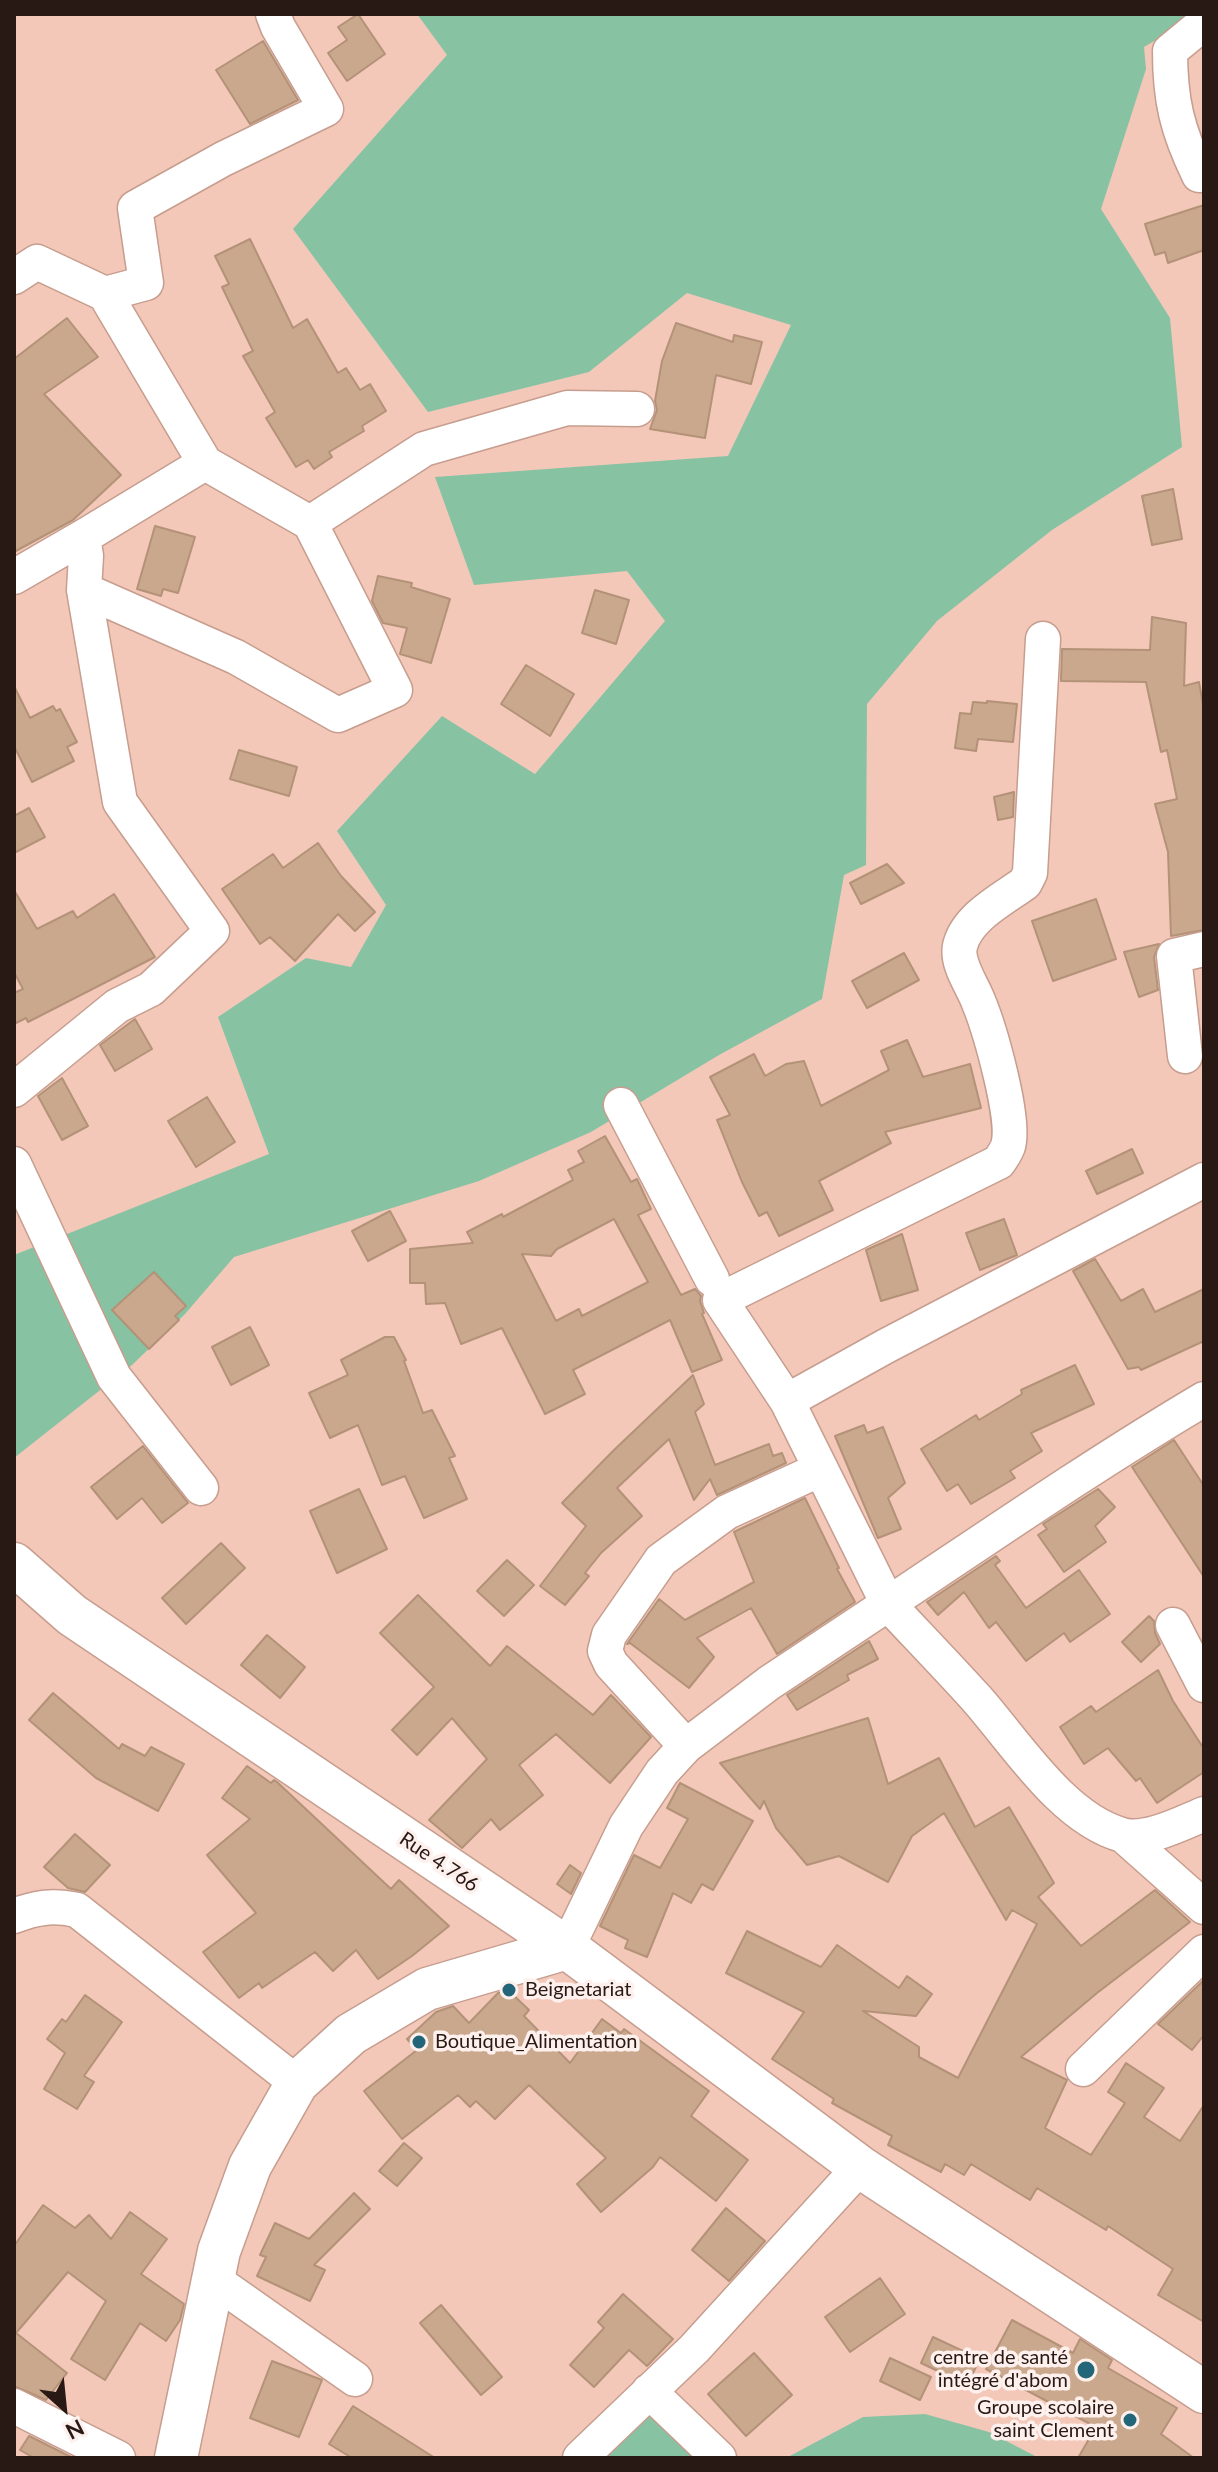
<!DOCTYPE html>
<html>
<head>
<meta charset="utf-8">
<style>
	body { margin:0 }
	#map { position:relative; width:1218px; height:2472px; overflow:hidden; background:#f3c8b9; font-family:Lato,sans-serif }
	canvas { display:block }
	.frame { position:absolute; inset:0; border:16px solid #281914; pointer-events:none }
	.north { position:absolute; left:24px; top:2368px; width:80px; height:80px; -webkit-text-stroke:6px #fef0ec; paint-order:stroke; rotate:153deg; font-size:22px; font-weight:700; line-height:32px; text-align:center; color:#281914 }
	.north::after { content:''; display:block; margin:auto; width:28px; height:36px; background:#281914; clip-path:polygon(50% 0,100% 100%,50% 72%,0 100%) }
</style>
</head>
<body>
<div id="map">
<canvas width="1218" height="2472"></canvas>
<div class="frame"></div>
<div class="north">N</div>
</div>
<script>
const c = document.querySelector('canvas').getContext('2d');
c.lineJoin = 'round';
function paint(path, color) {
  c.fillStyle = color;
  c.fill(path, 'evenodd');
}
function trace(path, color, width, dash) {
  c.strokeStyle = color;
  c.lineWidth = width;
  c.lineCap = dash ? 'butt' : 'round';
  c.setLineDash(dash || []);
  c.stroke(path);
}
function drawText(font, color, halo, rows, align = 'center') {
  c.font = font + ' Lato,sans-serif';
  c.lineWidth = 7;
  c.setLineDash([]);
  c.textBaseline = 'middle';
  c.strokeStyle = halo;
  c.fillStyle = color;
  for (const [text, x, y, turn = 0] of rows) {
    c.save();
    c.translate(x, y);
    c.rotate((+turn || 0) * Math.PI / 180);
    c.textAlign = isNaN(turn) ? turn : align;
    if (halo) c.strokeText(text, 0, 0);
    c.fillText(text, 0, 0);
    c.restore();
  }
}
paint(new Path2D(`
	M417 14H1200L1144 47 1146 69 1101 209 1170 318 1182 447 1052 530 937 621 867 704 866 865 844 875 822 999 719 1055 591 1132 479 1181 234 1257 185 1314 132 1365 14 1458V1255L269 1154 218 1017 306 958 351 967 386 905 337 831 442 716 535 774 665 621 627 571 474 585 435 477 728 456 791 325 687 293 589 372 428 412 293 229 447 55Z
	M657 2385 720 2458H583Z
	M925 2414 989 2432 1039 2458H786L863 2417Z`), '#87c3a2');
const building = new Path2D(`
	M358 14 385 54 347 81 328 53 347 40 338 27Z
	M263 41 298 100 250 124 216 70Z
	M1204 205V250L1168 263 1165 252 1155 255 1145 224Z
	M250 239 293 328 307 319 338 373 346 368 360 390 370 384 386 411 362 426 364 431 329 452 332 457 314 469 308 460 296 467 266 418 275 412 243 356 253 351 222 287 229 284 215 256Z
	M67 318 98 357 44 394 121 475 73 520 14 552V359Z
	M676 323 733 342 734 335 762 342 751 384 716 375 705 438 650 429 657 410 655 401 662 361Z
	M1173 489 1182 539 1152 545 1142 496Z
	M155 526 195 537 178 593 163 589 161 596 137 589Z
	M378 576 412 583 411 587 450 599 431 663 400 654 407 628 383 623 372 601Z
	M595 590 629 600 616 644 582 633Z
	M1152 617 1186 623 1184 686 1199 682 1204 710V930L1171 936 1168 852 1155 804 1177 799 1167 750 1161 752 1146 682 1061 681 1062 649 1150 650Z
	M526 665 574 694 550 736 501 704Z
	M14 686 30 718 53 706 56 711 60 709 77 742 67 747 74 761 32 782 14 746Z
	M987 701 1017 704 1013 742 978 739 976 751 955 748 960 713 971 714 973 702 987 703Z
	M239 750 297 767 289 796 230 779Z
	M1014 792 1013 817 998 820 994 797Z
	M29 808 45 837 14 853V816Z
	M318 843 341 876 375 912 355 931 338 914 295 961 270 937 260 944 222 889 273 854 283 868Z
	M887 864 904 883 861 904 850 883Z
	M14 890 37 929 73 911 77 918 114 894 155 957 28 1022 26 1018 14 1024V993L23 989 14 972Z
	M1096 899 1116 959 1053 981 1032 921Z
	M1159 944 1154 957 1158 990 1139 997 1124 952Z
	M904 953 919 980 867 1008 852 981Z
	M135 1019 152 1049 115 1071 100 1045Z
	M907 1040 923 1077 970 1064 981 1108 885 1132 891 1143 819 1181 833 1210 779 1236 767 1212 759 1216 742 1182 717 1120 730 1115 710 1077 754 1054 765 1076 786 1064 804 1061 821 1106 889 1070 881 1051Z
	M62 1078 88 1126 62 1140 38 1096Z
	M207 1097 235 1142 196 1167 168 1121Z
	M605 1136 631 1182 637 1179 651 1209 638 1215 681 1295 695 1289 701 1296 700 1301 704 1313 702 1314 722 1360 692 1372 670 1320 573 1370 585 1394 545 1414 502 1328 461 1344 445 1303 426 1304 425 1283H410V1249L473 1243 467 1232 502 1214 503 1217 573 1180 568 1170 584 1162 578 1151ZM614 1219 648 1282 582 1316 579 1309 556 1321 522 1254 551 1256 557 1249Z
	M1132 1149 1143 1173 1097 1194 1086 1171Z
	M390 1211 406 1241 368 1261 352 1231Z
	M1004 1219 1017 1255 980 1270 966 1233Z
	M902 1234 918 1290 881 1301 866 1250Z
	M1095 1259 1121 1301 1143 1289 1155 1312 1204 1289V1341L1141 1370 1139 1367 1128 1369 1073 1271Z
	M154 1272 186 1306 175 1316 179 1320 149 1349 112 1310Z
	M250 1327 269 1365 231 1385 212 1347Z
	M385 1337H394L406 1360 404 1361 423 1413 432 1410 455 1456 449 1458 467 1499 424 1518 405 1476 382 1485 358 1425 330 1438 309 1393 348 1375 341 1360Z
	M1075 1365 1094 1404 1031 1433 1042 1451 1010 1471 1015 1478 971 1504 958 1484 947 1491 921 1449 976 1415 979 1420 1022 1394 1021 1390Z
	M693 1375 704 1404 695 1412 715 1465 769 1444 773 1456 782 1453 786 1463 717 1495 710 1479 694 1500 669 1439 617 1488 642 1516 601 1553 585 1573 589 1576 565 1605 540 1586 586 1526 562 1503 614 1450Z
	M864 1425 867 1433 883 1427 905 1483 888 1498 901 1529 878 1538 835 1436Z
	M1174 1440 1204 1486V1577L1132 1467Z
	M143 1446 188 1503 162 1523 142 1498 117 1519 91 1487Z
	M359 1489 387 1549 337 1573 310 1511Z
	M1098 1489 1115 1507 1095 1526 1106 1542 1064 1572 1038 1535 1047 1529 1043 1524Z
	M805 1498 839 1568 837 1569 855 1602 777 1654 751 1608 697 1638 714 1657 689 1688 630 1643 627 1644 659 1599 685 1620 754 1582 734 1532Z
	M221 1543 245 1568 186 1624 162 1598Z
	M996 1556 1000 1561 995 1565 1026 1608 1079 1570 1110 1614 1070 1642 1064 1633 1026 1661 996 1622 989 1628 964 1592 938 1615 927 1602Z
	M507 1560 534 1585 504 1616 477 1591Z
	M418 1595 490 1666 507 1646 593 1715 611 1695 651 1737 610 1783 556 1734 519 1765 543 1795 500 1830 491 1819 462 1848 429 1820 487 1759 452 1718 417 1755 392 1730 434 1687 380 1633Z
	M1149 1616 1154 1621 1155 1633 1160 1644 1141 1662 1122 1642Z
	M267 1635 305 1667 280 1698 241 1665Z
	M869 1641 878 1659 847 1675 849 1680 797 1710 787 1695Z
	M1158 1670 1173 1701 1204 1749V1772L1157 1803 1140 1778 1136 1781 1108 1748 1084 1764 1060 1727 1091 1706 1096 1712Z
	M53 1693 119 1749 122 1744 145 1756 151 1747 184 1764 158 1811 96 1778 29 1720Z
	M868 1718 888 1784 939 1758 975 1827 1009 1807 1054 1883 1038 1897 1081 1946 1155 1890 1190 1922 1097 1993 1021 2057 1067 2080 1045 2128 1091 2155 1125 2103 1108 2092 1126 2063 1164 2088 1144 2117 1180 2141 1204 2105V2322L1158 2295 1173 2269 1108 2226 1106 2230 1037 2188 1030 2200 971 2164 964 2175 945 2164 941 2172 888 2145 892 2136 832 2103 834 2099 772 2059 804 2012 726 1973 747 1931 821 1967 837 1945 899 1988 907 1976 932 1994 916 2016 863 2011 919 2047V2057L958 2078 1037 1924 1012 1910 1006 1920 944 1813 912 1836 888 1882 839 1856 807 1865 776 1828 764 1801 760 1809 720 1763Z
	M247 1766 271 1783 274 1780 277 1782 391 1889 399 1880 449 1926 412 1956 378 1979 356 1950 333 1971 315 1952 262 1988 259 1983 239 1998 203 1952 256 1913 207 1855 250 1819 222 1798Z
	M680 1783 753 1821 713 1890 702 1884 691 1903 673 1893 647 1957 625 1948 628 1940 600 1926 634 1855 660 1868 688 1819 667 1808Z
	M75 1834 110 1865 85 1892 68 1888 44 1867Z
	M570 1865 581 1873 571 1894 557 1884Z
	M1204 1980V2035L1192 2050 1158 2024Z
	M508 1990 529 2010 524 2016 570 2063 602 2019 621 2033 624 2029 709 2091 691 2116 748 2160 716 2201 660 2157 653 2167 601 2212 577 2184 606 2158 529 2085 495 2119 476 2101 470 2107 458 2095 402 2139 364 2091 417 2050 407 2039 436 2012 453 2006 469 2023 498 1993Z
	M85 1995 122 2022 84 2076 94 2082 77 2109 44 2089 65 2053 47 2039 62 2019 66 2022Z
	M404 2143 422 2158 397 2186 379 2171Z
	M354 2193 370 2209 314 2265 325 2270 310 2301 257 2276 266 2257 260 2255 275 2223 309 2239Z
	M43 2205 75 2228 89 2215 111 2239 130 2212 167 2239 141 2274 184 2304 180 2320 166 2341 140 2323 105 2380 71 2359 106 2301 68 2272 16 2333 67 2373 46 2400 14 2386V2246Z
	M726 2208 765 2241 729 2281 692 2250Z
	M880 2278 905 2314 850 2352 825 2317Z
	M623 2294 673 2339 647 2366 629 2350 594 2387 570 2365 604 2328 598 2322Z
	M441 2305 502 2377 481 2395 420 2323Z
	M1012 2320 1073 2353 1080 2339 1112 2360 1108 2368 1177 2408 1161 2434 1194 2458H1078L1096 2427 986 2369Z
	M933 2337 980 2359 967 2385 921 2363Z
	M754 2353 792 2395 746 2436 708 2394Z
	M890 2358 931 2377 920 2400 880 2381Z
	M272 2361 322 2380 299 2437 250 2418Z
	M353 2406 435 2458H352L329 2444Z
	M29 2436 73 2458H34L20 2450Z`);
paint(building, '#caa88e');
trace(building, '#b39278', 2);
const minor = new Path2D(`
	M1204 23 1170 51C1170 100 1177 130 1199 175L1204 174
	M14 277 37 262 105 294 205 463 310 523 424 449 567 408 637 409
	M105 294 146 283 135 208 223 159 326 109 278 27 273 14
	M83 537 205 463
	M14 577 83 537 86 556 84 590 120 802 212 931 151 989 117 1006 14 1090
	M84 590 236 657 338 715 395 690 310 523
	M1043 639 1030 873 1025 883C1003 899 967 917 960 946 956 964 973 986 979 1003 990 1030 1016 1120 1008 1146 1006 1152 1002 1157 999 1162L720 1300 787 1401 888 1604C993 1534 1096 1463 1204 1399
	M1185 1056 1174 956 1204 949
	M621 1105 712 1279
	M14 1164 114 1377 201 1488
	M787 1401 886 1346 1204 1180
	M1173 1625 1204 1685
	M686 1746 611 1664 605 1651 609 1635 661 1560 727 1512 821 1469
	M1124 1836 1204 1907
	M14 1916C37 1907 53 1905 77 1910L297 2083
	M567 1948 626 1826 662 1772 686 1746 769 1683 888 1604C917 1635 947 1666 976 1698 1016 1743 1062 1818 1122 1835 1146 1842 1182 1823 1204 1814
	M1083 2069 1204 1952
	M214 2280 355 2379
	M649 2391 719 2458
	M14 2406 118 2458
	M580 2458 694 2349 860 2167`);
const tertiary = new Path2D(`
	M14 1564 72 1615 567 1948 860 2167 1204 2392
	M176 2458 219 2251 250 2166 297 2083 351 2034 427 1989 567 1948`);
trace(minor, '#c69d8e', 37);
trace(tertiary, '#c69d8e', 45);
trace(minor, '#fff', 34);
trace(tertiary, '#fff', 42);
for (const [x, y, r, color] of [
	[509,1990,8,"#236679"],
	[419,2042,8,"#236679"],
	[1086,2370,10,"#236679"],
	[1130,2420,8,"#236679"]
]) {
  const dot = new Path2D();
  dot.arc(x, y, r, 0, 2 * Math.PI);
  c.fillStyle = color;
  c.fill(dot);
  trace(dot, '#fef0ec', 3);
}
drawText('20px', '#281914', '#fef0ec', [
	["Rue 4.766",439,1862,34]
]);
drawText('20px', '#281914', '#fef0ec', [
	["Beignetariat",525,1990],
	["Boutique_Alimentation",435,2042],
	["centre de santé",1068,2358,"right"],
	["intégré d'abom",1068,2381,"right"],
	["Groupe scolaire",1114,2408,"right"],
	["saint Clement",1114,2431,"right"]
], 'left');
</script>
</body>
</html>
